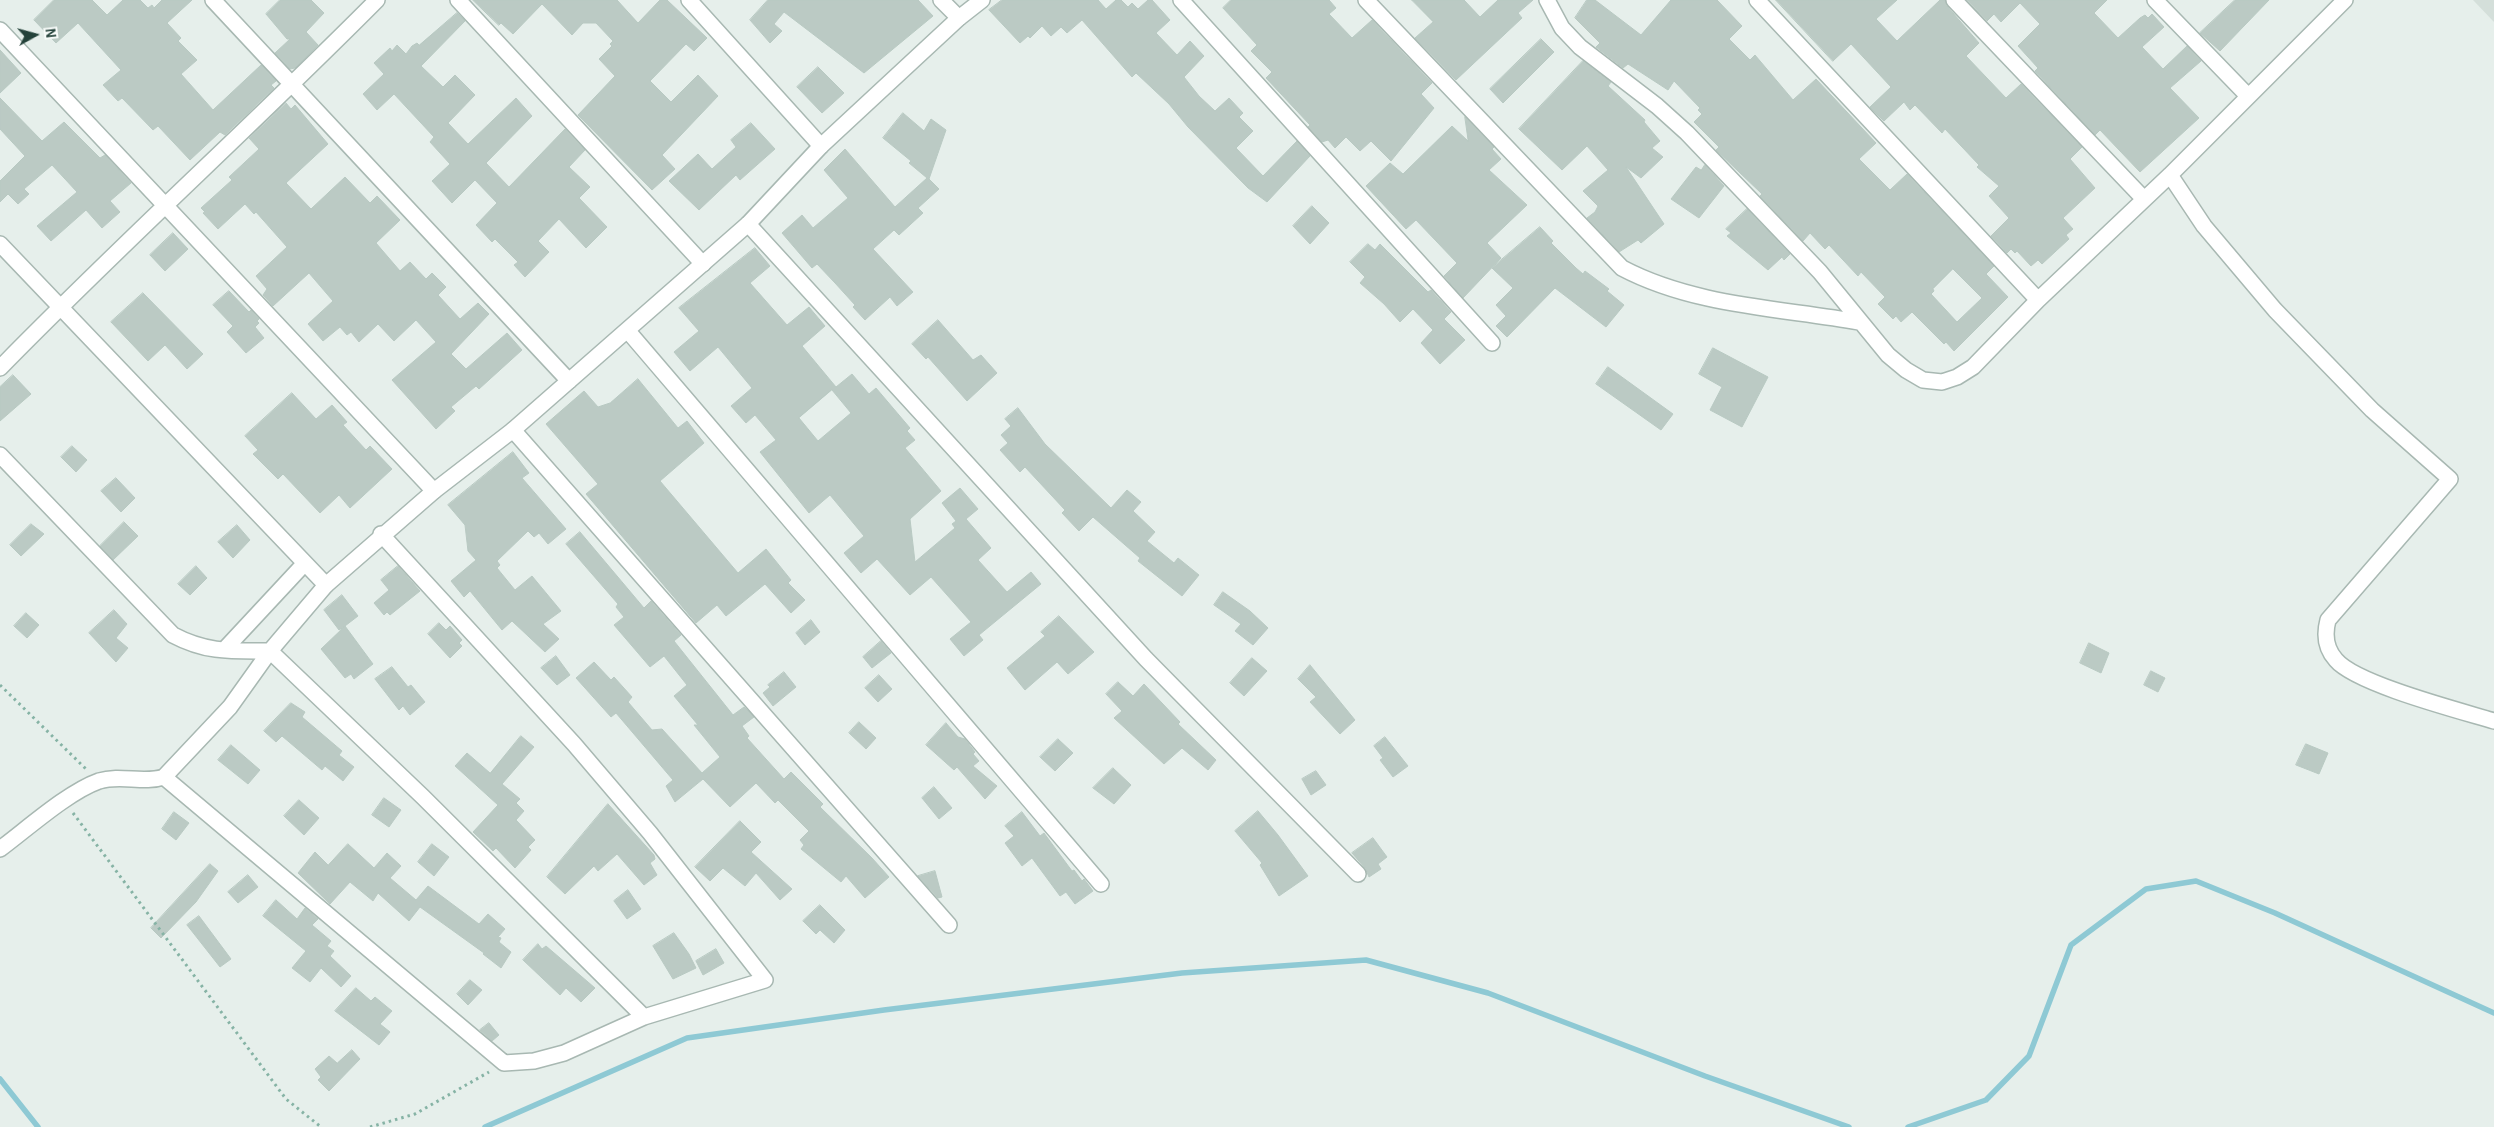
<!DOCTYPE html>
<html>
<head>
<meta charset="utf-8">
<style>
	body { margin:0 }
	#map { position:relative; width:2494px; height:1127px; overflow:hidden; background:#e6efeb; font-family:"Alegreya Sans",sans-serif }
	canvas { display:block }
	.north { position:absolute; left:10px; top:10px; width:50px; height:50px; -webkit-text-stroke:4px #f7fbf9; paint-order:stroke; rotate:83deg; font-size:14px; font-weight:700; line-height:20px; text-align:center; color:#24423a }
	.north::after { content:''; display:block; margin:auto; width:18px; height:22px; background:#24423a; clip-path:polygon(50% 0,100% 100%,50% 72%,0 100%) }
</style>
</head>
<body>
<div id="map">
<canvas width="2494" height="1127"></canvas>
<div class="north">N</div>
</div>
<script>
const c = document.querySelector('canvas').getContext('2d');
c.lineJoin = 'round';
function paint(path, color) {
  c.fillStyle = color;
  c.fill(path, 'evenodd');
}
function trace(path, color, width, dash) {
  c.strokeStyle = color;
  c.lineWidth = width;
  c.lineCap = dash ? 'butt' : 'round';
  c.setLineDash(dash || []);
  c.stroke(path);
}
paint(new Path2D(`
	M2473 0H2494V22Z`), '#d4dfda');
trace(new Path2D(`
	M0 1079 38 1127
	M485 1127 687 1038 884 1010 1182 973 1366 960 1488 993 1705 1076 1849 1127
	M1908 1127 1986 1100 2029 1056 2071 945 2146 889 2196 881 2275 913 2494 1013`), '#8ec9d4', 5.5);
const building = new Path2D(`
	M54 0H92L107 15 123 0H140L148 8 152 5 154 8 162 0H192L167 23 181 38 178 41 197 60 181 74 213 110 261 65 276 81 271 85 274 88 225 135 220 132 190 160 158 126 153 130 122 98 118 101 103 85 121 70 78 23 56 43 34 20Z
	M280 0H311L324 13 306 32 318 45 295 68 290 69 275 53 290 39H287L266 14Z
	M473 0H617L638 23 660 0H667L707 38 694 51 686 44 650 81 671 102 698 75 718 96 662 155 675 169 652 190 578 115 615 76 599 59 612 46 610 44 613 41 596 23H583L572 35 542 4 513 34 501 23 499 25Z
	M768 0H918L933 16 864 73 784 12 774 24 782 31 770 43 750 20Z
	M1002 0H1098L1106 9 1116 0H1121L1128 7 1132 3 1138 9 1148 0H1152L1170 20 1156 33 1177 55 1190 41 1204 56 1184 77 1199 96 1215 111 1229 98 1243 113 1239 117 1253 131 1236 148 1263 176 1297 141 1310 156 1267 202 1248 188 1188 127 1169 104 1136 73 1132 77 1082 20 1067 33 1061 27 1051 36 1042 26 1030 38 1028 36 1020 43 989 10Z
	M1231 0H1329L1336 8 1329 14 1352 38 1372 20 1432 83 1421 94 1434 108 1391 161 1371 141 1360 151 1346 137 1335 148 1328 140 1322 142 1308 127 1310 125 1266 78 1272 72 1251 51 1257 45 1223 8Z
	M1412 0H1464L1480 17 1498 0H1533L1518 13 1522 18 1456 80 1415 38 1433 22Z
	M1587 0H1595L1641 35 1671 0H1717L1742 26 1729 39 1750 60 1755 55 1793 100 1816 79 1876 143 1859 159 1890 190 1907 174 1994 266 1986 274 2008 297 1954 351 1946 342 1944 344 1912 312 1901 322 1896 316 1893 319 1878 304 1885 297 1861 272 1858 276 1829 245 1825 249 1810 233 1803 241 1760 196 1762 194 1716 150 1719 147 1694 122 1702 114 1698 110 1700 108 1674 81 1668 90 1628 64 1623 68 1596 47 1600 43 1575 18ZM1953 269 1982 298 1957 322 1931 294 1934 291 1933 289Z
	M1776 0H1897L1876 19 1897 41 1940 0H1945L1947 6 1979 43 1966 56 2006 98 2021 84 2082 147 2070 159 2095 188 2063 218 2073 229 2066 235 2069 239 2042 264 2038 260 2031 266 2017 251 2015 253 2011 249 2007 253 1991 236 2009 218 1989 196 1999 186 1977 167 1979 165 1945 129 1942 133 1915 105 1910 110 1904 102 1884 121 1870 107 1891 87 1851 44 1833 61Z
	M1967 0H2107L2094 13 2118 38 2140 18 2145 15 2148 18 2152 14 2164 27 2142 47 2163 69 2187 46 2201 61 2170 88 2199 118 2140 172 2100 130 2095 135 2035 71 2038 68 2018 46 2040 24 2020 3 2001 22 1994 14 1987 21Z
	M2235 0H2269L2220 51 2200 33Z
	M457 13 465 21 421 66 443 87 455 75 475 95 448 123 468 144 516 98 532 116 486 163 509 187 565 129 585 150 569 167 590 187 579 198 607 227 586 248 559 219 538 241 549 252 525 277 514 265 518 262 495 239 492 242 476 225 497 203 475 180 452 203 432 181 450 164 430 142 434 137 394 94 377 110 363 94 384 74 374 63 390 48 392 51 397 45 406 54 412 46 417 43 419 45Z
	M1541 39 1554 52 1503 103 1490 89Z
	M0 50 21 73 0 93Z
	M1583 61 1611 82 1608 86 1645 120 1644 122 1660 141 1652 148 1663 157 1641 178 1626 167 1664 224 1641 243 1638 240 1619 252 1587 218 1595 212 1598 206 1583 191 1608 170 1587 146 1562 170 1519 129Z
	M818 67 844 93 822 113 797 87Z
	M0 98 42 141 64 122 100 158 105 155 131 183 110 201 120 212 102 228 86 210 51 241 37 226 77 192 52 165 24 189 29 194 18 204 8 194 0 202V181L25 156 0 129Z
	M286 103 291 109 295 105 328 144 286 183 311 209 345 177 370 203 377 196 400 220 376 243 400 271 410 262 426 279 432 273 446 287 438 295 460 319 478 303 489 314 451 354 466 369 507 333 522 350 479 389 476 386 451 407 455 411 436 429 392 380 436 342 416 320 394 341 378 324 359 342 351 332 347 335 340 327 323 341 308 324 333 301 309 273 273 306 263 295 267 289 256 276 287 247 256 212 254 214 245 204 218 229 203 213 205 212 201 208 232 180 229 177 259 149 249 138Z
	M903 113 924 131 931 119 946 130 929 179 939 189 918 208 923 213 899 235 894 230 873 249 913 292 897 306 890 297 865 320 853 307 855 305 835 283 817 264 812 268 782 233 802 215 813 228 848 198 824 170 845 149 895 207 927 178 909 163 911 161 883 138Z
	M1465 117 1494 147 1492 149 1501 159 1489 170 1527 205 1487 243 1501 258 1463 298 1444 276 1457 263 1416 220 1406 229 1366 186 1390 163 1403 174 1452 126 1468 141Z
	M751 123 775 149 740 180 736 175 699 210 669 181 698 154 712 169 736 147 731 140Z
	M1705 165 1724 186 1699 218 1671 199 1696 167 1701 170Z
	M1312 206 1329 223 1310 244 1293 226Z
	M1747 209 1790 254 1784 260 1782 257 1768 270 1727 236 1731 233 1726 229Z
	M1540 227 1553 241 1551 243 1576 268 1583 274 1585 271 1609 289 1607 291 1624 305 1606 327 1555 288 1507 337 1496 326 1506 316 1496 305 1513 288 1492 268Z
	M173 233 188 249 165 271 150 255Z
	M1368 244 1375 250 1380 244 1428 292 1431 290 1451 312 1444 319 1465 340 1440 364 1421 343 1433 330 1413 309 1400 322 1384 304 1360 283 1365 277 1350 262Z
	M755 248 770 266 750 283 787 325 809 307 825 326 802 346 836 387 852 374 869 394 876 388 910 428 907 431 915 440 905 448 941 491 910 519 915 562 955 528 952 524 956 521 942 503 960 488 978 509 966 519 991 548 978 560 1007 592 1031 572 1041 584 979 635 983 640 964 656 950 639 971 622 931 577 910 595 877 559 861 573 844 553 864 536 830 495 809 513 760 452 776 440 755 415 746 423 731 406 752 388 718 347 690 371 674 352 699 331 679 308ZM832 390 851 413 818 441 799 418Z
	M229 291 249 312 251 310 259 319 257 321 259 323 255 327 264 338 246 353 227 332 233 326 213 305Z
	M143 293 203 354 187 369 165 345 148 361 111 322Z
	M938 320 973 360 981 355 997 373 967 401 928 357 926 359 912 344Z
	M1713 348 1768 377 1742 427 1710 410 1722 387 1699 374Z
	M1608 367 1673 414 1661 430 1596 384Z
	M13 375 31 394 0 421V387Z
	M638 379 678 428 687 421 704 443 660 481 738 573 766 549 791 580 788 583 805 600 791 613 765 584 726 616 717 605 696 623 586 494 598 484 546 424 584 391 598 407 610 403Z
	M292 393 316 419 332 405 347 422 343 425 366 450 370 446 392 469 350 508 339 495 320 513 283 474 278 479 253 454 258 450 245 436Z
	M1018 408 1045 444 1111 508 1127 490 1141 502 1133 511 1155 532 1147 541 1174 563 1178 558 1199 575 1182 596 1138 561 1140 558 1093 517 1079 531 1062 513 1065 510 1025 467 1020 472 1000 450 1008 443 1001 435 1011 426 1005 419Z
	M72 446 87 460 76 472 61 457Z
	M513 452 529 473 522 478 566 529 548 544 539 533 534 537 528 531 497 561 500 565 497 568 515 590 532 576 561 611 543 624 559 639 545 652 512 621 502 630 470 591 464 597 451 581 476 560 468 551 465 525 448 505Z
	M116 478 135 498 121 512 101 491Z
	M124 522 138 536 113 560 100 546Z
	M31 524 44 534 21 556 10 545Z
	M237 525 250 540 233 558 218 542Z
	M580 532 644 608 651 601 681 635 674 641 733 715 744 707 754 717 742 726 749 736 747 738 784 779 791 772 823 804 820 807 872 858 889 877 865 898 846 876 841 882 801 849 804 845 800 840 809 831 778 800 775 803 756 783 730 807 703 779 675 802 666 786 673 780 616 713 611 717 576 678 594 662 611 680 614 677 632 697 628 702 652 730 662 729 702 773 720 757 694 725H698L674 696 687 685 664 656 650 667 614 625 624 617 616 607 618 604 566 544Z
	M196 566 207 578 190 595 178 584Z
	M398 566 420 591 390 615 387 612 384 615 374 603 389 590 381 580Z
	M1223 592 1250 611 1268 628 1253 645 1235 631 1241 624 1214 605Z
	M342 595 358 616 345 626 373 664 354 679 351 674 345 678 321 649 344 627 339 630 324 610Z
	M114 610 127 624 116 638 128 648 116 662 89 633Z
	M26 613 39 625 27 638 14 626Z
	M1059 616 1094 652 1068 674 1057 662 1025 690 1007 668 1045 636 1041 632Z
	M811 620 820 632 805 645 796 633Z
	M439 623 446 630 450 626 462 640 459 643 462 646 450 658 428 634Z
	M881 641 891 653 872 668 863 657Z
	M2089 643 2109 653 2101 673 2080 663Z
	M556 656 570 675 557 685 541 668Z
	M1252 658 1267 671 1244 696 1230 683Z
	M1310 665 1355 720 1340 734 1310 702 1316 697 1298 679Z
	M392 667 408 687 411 685 425 702 410 715 403 706 399 710 375 679Z
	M2151 671 2165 678 2158 692 2144 685Z
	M784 672 796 687 773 706 763 693 770 687 768 685Z
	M879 675 892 689 878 702 865 688Z
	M1118 682 1133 696 1144 684 1180 722 1178 724 1216 760 1208 770 1182 748 1164 764 1114 718 1122 711 1106 694Z
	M291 703 305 712 302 717 342 751 339 755 354 767 343 781 325 766 322 770 282 736 276 742 264 731Z
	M859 722 876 738 866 749 849 733Z
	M946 723 958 737 965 739 975 752 973 754 979 761 973 766 997 786 985 799 957 767 954 770 926 745Z
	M521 736 534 747 502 784 520 799 516 803 524 811 516 820 535 840 528 847 531 850 515 868 496 848 493 851 473 832 498 805 455 766 467 753 490 773Z
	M1385 737 1408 766 1393 777 1380 760 1383 758 1374 746Z
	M1058 739 1073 753 1055 771 1040 757Z
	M2306 744 2328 753 2319 774 2296 765Z
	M231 745 260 770 248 784 218 760Z
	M1113 768 1131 785 1114 804 1093 788Z
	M1316 771 1326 785 1311 795 1302 779Z
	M934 787 952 808 939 819 922 798Z
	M384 798 401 810 389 827 372 815Z
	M299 800 319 818 304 835 284 816Z
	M608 804 654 855 655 859 650 863 657 875 644 885 617 854 598 871 594 866 565 894 547 877Z
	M1258 811 1278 835 1308 876 1279 896 1260 865 1262 863 1235 831Z
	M174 812 189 823 176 840 162 829Z
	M1022 812 1040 836 1044 833 1072 871 1074 870 1082 881 1084 879 1093 891 1075 904 1066 892 1060 896 1032 858 1022 866 1005 843 1014 836 1005 826Z
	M740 821 761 842 751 852 792 889 780 900 756 873 745 886 723 868 710 881 695 867Z
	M1373 838 1387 857 1378 864 1381 869 1369 877 1365 868 1352 853Z
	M348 844 374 868 387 853 401 866 390 878 416 900 428 886 479 924 488 914 505 929 498 937 501 938 499 942 511 952 501 968 483 954 484 953 420 907 409 921 378 893 373 901 350 882 330 904 298 873 315 852 328 865Z
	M432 844 449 857 434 876 418 862Z
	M210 864 218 871 196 902 161 938 151 928Z
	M935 871 942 897 938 898 918 876Z
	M248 875 258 887 238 903 228 892Z
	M628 890 641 909 627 919 614 901Z
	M276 900 297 919 305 908 318 919 312 925 331 941 327 946 334 951 330 956 351 976 341 987 321 968 310 982 292 968 306 951 263 916Z
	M820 905 845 930 834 943 820 930 816 934 803 921Z
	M199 916 231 959 220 967 187 925Z
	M674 933 689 954 696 968 673 979 653 946Z
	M538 944 542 949 546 946 595 988 581 1002 566 988 560 995 523 960Z
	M716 949 724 963 703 975 696 961Z
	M470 980 482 990 468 1005 457 994Z
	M356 988 371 1001 375 997 392 1011 380 1024 390 1032 379 1045 335 1011Z
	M489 1023 499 1035 492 1041 480 1030Z
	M352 1050 360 1059 329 1091 318 1080 321 1077 315 1069 329 1056 337 1063Z`);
paint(building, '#bbcac4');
trace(building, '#b8c9c2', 1);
const minor = new Path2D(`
	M213 0 569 381
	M458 0 703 264
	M689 0 821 146
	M941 0 959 18
	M1181 0 1492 343
	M1366 0 1622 268C1694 306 1780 308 1859 322
	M1547 0 1562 28 1580 47 1657 106 1687 133 1820 272 1888 355 1906 370 1923 380 1942 382 1957 377 1973 367 2038 300 2170 175 2345 0
	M1757 0 2038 300
	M1954 0 2143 198
	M2155 0 2248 96
	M0 30 434 491
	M2170 175 2204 226 2275 310 2372 410 2450 479 2328 620C2324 635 2326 649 2336 660 2356 684 2461 711 2494 721
	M748 224 1146 659 1358 874
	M0 244 326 585 270 651 230 707 164 777C143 784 121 774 99 781 68 792 27 829 0 849
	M628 331 1101 884
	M0 368C123 242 253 125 377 0
	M513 430 949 925
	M0 455 173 635C207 653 232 651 270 651L423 797 644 1017
	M224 650 305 563
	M164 777 504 1063 534 1061 564 1053 644 1017 765 980 650 833 574 744 381 534`);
const tertiary = new Path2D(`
	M326 585 434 491 513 430 748 224 821 146 959 18 982 0`);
trace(minor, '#a8b8b2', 18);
trace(tertiary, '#a8b8b2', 18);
trace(new Path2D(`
	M0 685 86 769
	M73 813 286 1099 321 1127
	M370 1127 415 1114 489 1072`), '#86b3a5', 3, [2.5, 4]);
trace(minor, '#fff', 15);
trace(tertiary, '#fff', 15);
</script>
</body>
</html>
